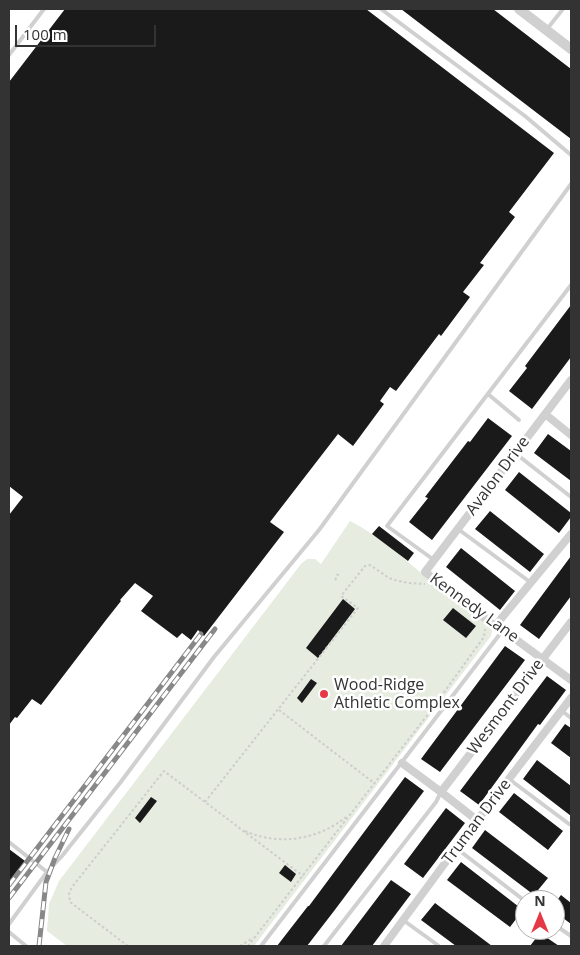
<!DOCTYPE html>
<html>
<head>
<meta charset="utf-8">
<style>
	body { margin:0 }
	#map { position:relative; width:580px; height:955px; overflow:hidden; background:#fff; font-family:"Open Sans",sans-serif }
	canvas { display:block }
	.frame { position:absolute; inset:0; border:10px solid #333; pointer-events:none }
	.north { position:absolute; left:515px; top:890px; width:50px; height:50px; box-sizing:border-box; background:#fff; border:1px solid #adadad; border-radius:50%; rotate:0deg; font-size:14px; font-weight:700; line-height:20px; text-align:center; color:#333 }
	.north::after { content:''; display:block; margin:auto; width:18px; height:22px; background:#e63946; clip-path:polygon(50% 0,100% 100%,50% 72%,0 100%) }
	.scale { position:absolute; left:15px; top:25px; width:141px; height:22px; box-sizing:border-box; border:2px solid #333; border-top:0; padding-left:6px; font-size:15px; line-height:18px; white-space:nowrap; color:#333; -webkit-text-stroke:4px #fff; paint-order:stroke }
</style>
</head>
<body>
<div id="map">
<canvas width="580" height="955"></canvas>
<div class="frame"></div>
<div class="north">N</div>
<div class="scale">100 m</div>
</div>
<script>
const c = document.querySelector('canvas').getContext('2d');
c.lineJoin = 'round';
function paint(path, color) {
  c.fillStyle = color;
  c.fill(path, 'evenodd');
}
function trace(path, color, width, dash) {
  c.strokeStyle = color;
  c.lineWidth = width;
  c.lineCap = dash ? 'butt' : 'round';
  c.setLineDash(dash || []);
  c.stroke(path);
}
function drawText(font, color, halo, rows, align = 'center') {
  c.font = font + ' "Open Sans",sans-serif';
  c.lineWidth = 5;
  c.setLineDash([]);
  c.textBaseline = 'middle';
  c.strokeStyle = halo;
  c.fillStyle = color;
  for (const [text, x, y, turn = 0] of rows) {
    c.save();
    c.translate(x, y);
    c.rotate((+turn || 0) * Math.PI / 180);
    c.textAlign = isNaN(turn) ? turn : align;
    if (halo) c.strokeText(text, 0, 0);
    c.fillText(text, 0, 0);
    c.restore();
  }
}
paint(new Path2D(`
	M350 521C380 536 405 560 431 581 450 597 470 611 490 626L492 631 491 636 254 946H67L47 931 49 904 59 881 301 564 307 559H315L321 564Z`), '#e6ecdf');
paint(new Path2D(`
	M65 9H366L554 153 509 212 515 217 480 263 484 265 463 292 470 297 441 336 439 334 396 391 390 387 380 401 384 404 353 446 338 434 270 522 284 532 204 636 198 630 191 640 182 633 177 638 141 611 153 596 135 583 120 600 121 601 106 620 41 705 32 699 17 718 15 717 9 725V515L23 497 9 486V82Z
	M401 9H493L571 69V139Z
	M571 305V357L532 409 509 391 527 368 525 366Z
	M488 418 512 436 432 540 409 522 428 498 425 497 468 441 470 442Z
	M548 434 571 451V481L534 453Z
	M519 472 571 513V517L559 533 505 490Z
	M490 511 544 554 530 572 475 529Z
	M379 526 414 553 408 561 372 534Z
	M461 548 515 591 500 610 446 567Z
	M571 556V596L539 639 520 625Z
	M343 599 355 609 318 658 306 648Z
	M453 608 476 626 466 638 443 620Z
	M505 646 525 660 440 772 421 759Z
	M547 676 566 690 540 725 538 724 479 805 460 791Z
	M311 679 317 683 302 703 297 698Z
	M565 724 571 728V758L551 743Z
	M537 760 571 786V816L523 779Z
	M405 777 424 791 334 911 307 946H277L308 906H309Z
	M514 793 563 831 548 850 499 812Z
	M151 797 157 801 140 823 135 818Z
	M446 808 465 823 423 878 404 864Z
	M485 830 548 878 534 895 472 848Z
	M9 849 25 861 9 883Z
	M461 862 523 910 510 927 447 880Z
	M285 865 296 874 291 882 279 873Z
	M391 880 411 894 372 946H341Z
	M561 895 571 903V924L555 912V903Z
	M435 903 492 946H456L421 920Z
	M540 933 559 946H530Z`), '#1a1a1a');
trace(new Path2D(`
	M335 580 338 575 335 573
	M279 710 374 783
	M205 802 358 608 341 596 365 566 370 565 389 578 395 580 408 583 425 584
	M245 831C279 846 317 840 346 817
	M128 946 70 902 69 894 72 887 164 771 303 876
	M240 946 253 938
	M248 946 429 713 484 637 485 629`), '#cdcdcd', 2, [2.5, 2.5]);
trace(new Path2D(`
	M381 9 525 116 571 155
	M547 29 563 9
	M9 55 44 9
	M488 394 519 420
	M515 453 571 497
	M458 529 530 582
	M434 560 387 526 571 285
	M562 711 571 718
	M509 779 569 824
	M9 842 47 872 9 924
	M456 848 525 901
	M47 872 62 856 120 783 214 657 319 530 571 184
	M403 920 439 946
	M555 925 571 936
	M9 932 26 946
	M261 946 503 630
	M324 946 436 802 441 792`), '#d0d0d0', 4);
trace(new Path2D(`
	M571 380 425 572 495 626 503 630 571 680
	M545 414 571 435
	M495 626 571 534
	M402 763 441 792 478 821
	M441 792 571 622
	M384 946 456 848 571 698`), '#d0d0d0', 8);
trace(new Path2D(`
	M519 9 571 49`), '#d0d0d0', 10);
const rail = new Path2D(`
	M9 885 201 634
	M9 898 215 629
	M39 946 46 882 55 858 69 829`);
trace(rail, '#888', 5);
trace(rail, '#fff', 3, [9]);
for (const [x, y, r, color] of [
	[324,694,5,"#e63946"]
]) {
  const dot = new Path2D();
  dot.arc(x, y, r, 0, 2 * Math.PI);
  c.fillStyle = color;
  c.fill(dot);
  trace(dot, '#fff', 2);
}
drawText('16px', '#333', '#fff', [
	["Avalon Drive",498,476,-53],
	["Kennedy Lane",474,608,36],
	["Wesmont Drive",506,707,-53],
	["Truman Drive",477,822,-53]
]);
drawText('16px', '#333', '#fff', [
	["Wood-Ridge",334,685],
	["Athletic Complex",334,703]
], 'left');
</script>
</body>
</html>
